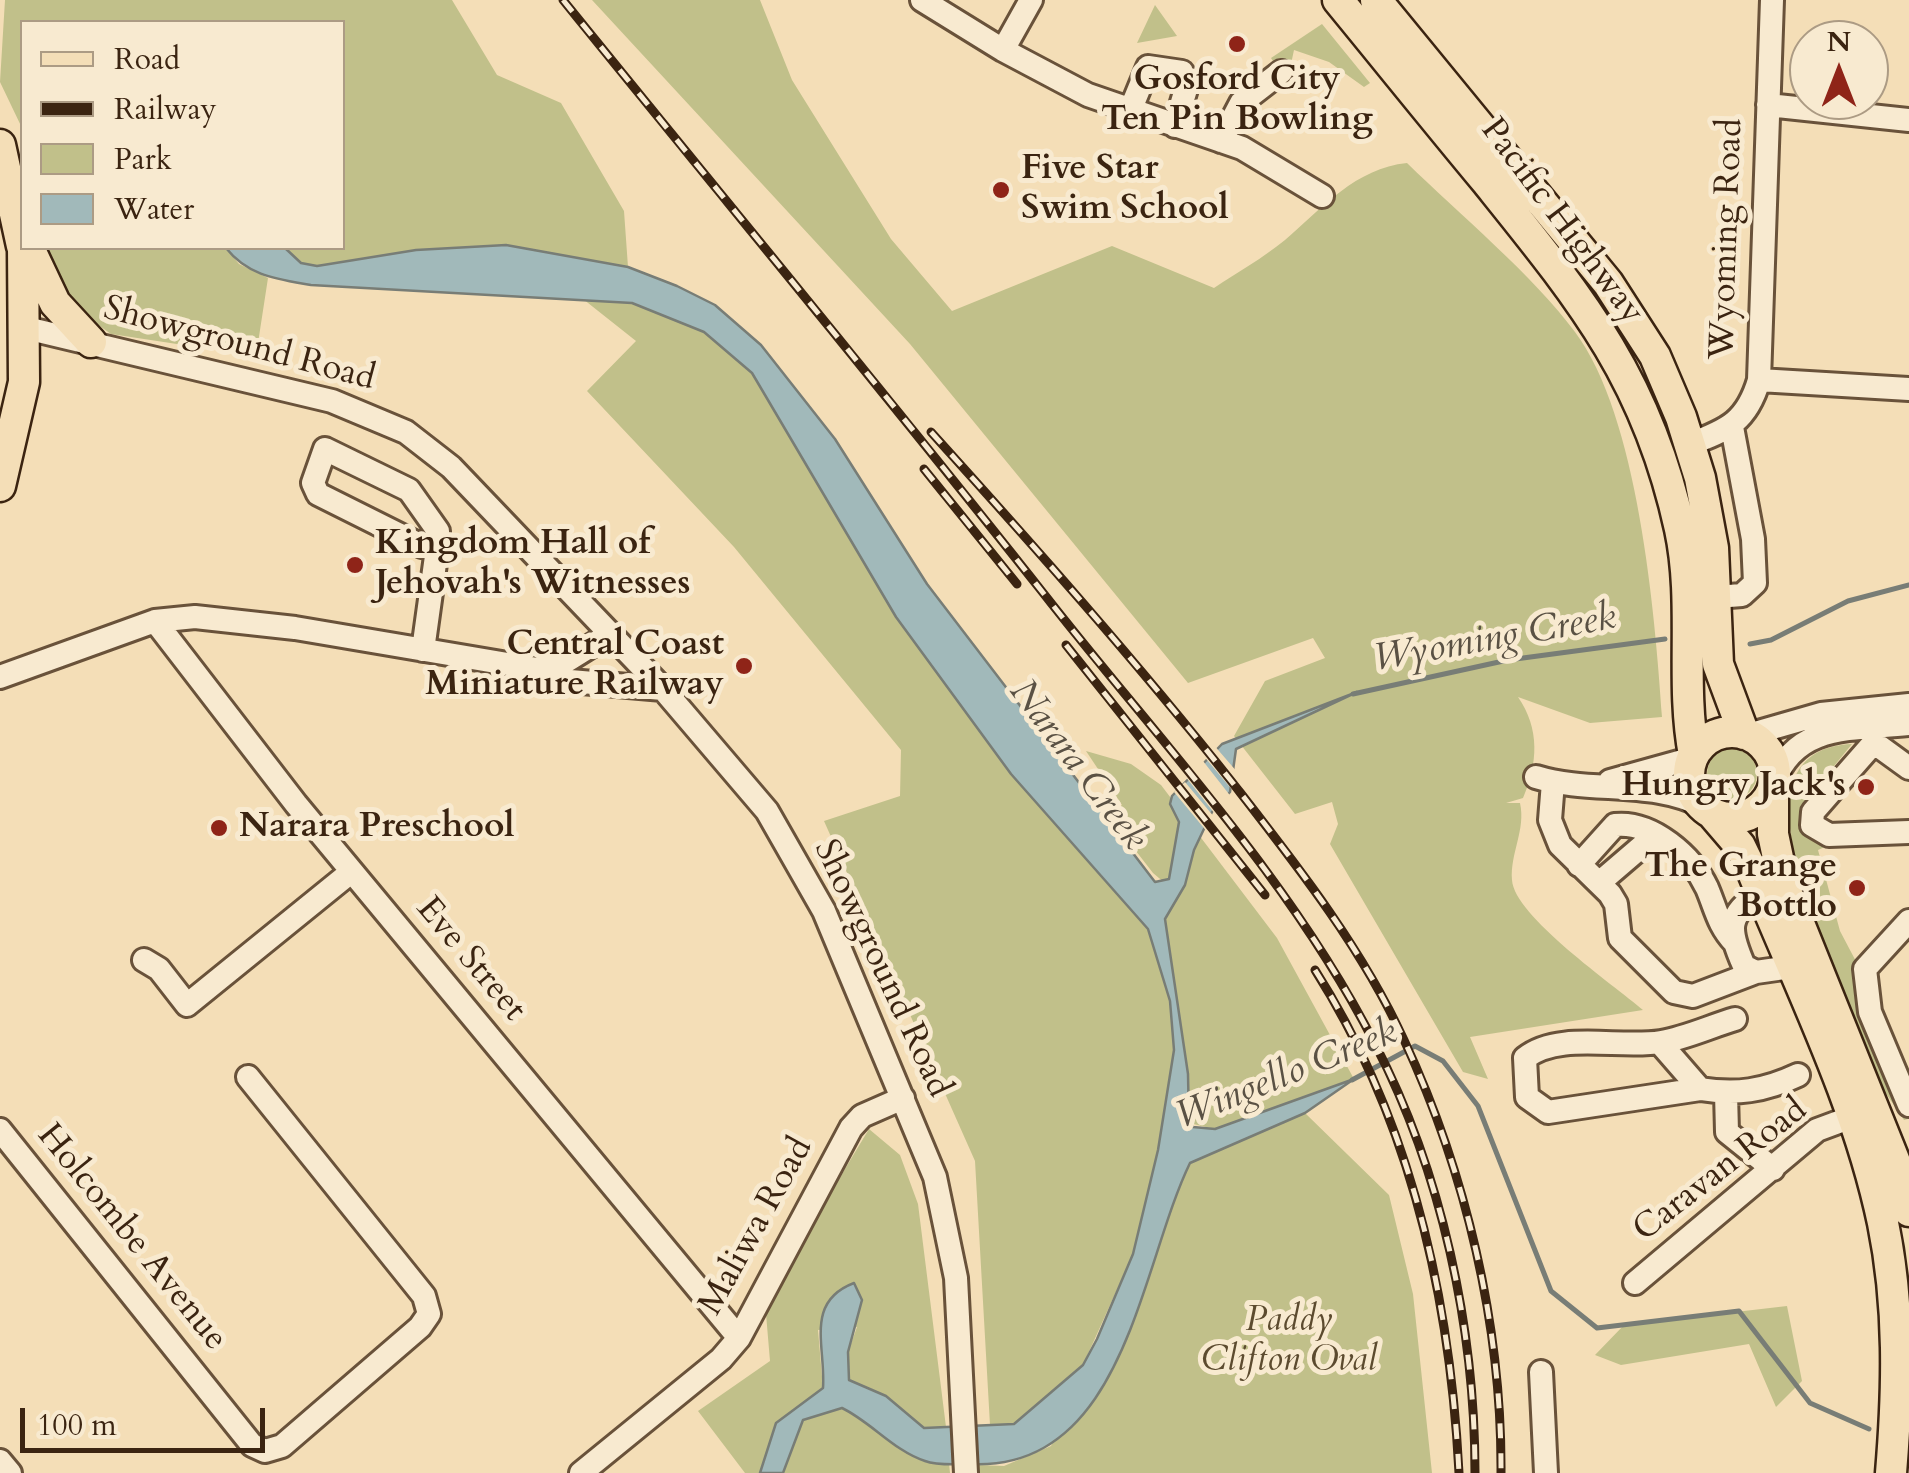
<!DOCTYPE html>
<html>
<head>
<meta charset="utf-8">
<style>
	body { margin:0 }
	#map { position:relative; width:1909px; height:1473px; overflow:hidden; background:#f4deb7; font-family:Cardo,serif }
	canvas { display:block }
	.legend { position:absolute; left:20px; top:20px; width:325px; height:230px; box-sizing:border-box; background:#f8ead0; border:2px solid #ac9b84; margin:0; padding:12px 18px; list-style:none; font-size:30px; color:#3b2411 }
	.legend li { display:flex; align-items:center; gap:20px; height:50px }
	.legend b { width:50px; border:2px solid #ac9b84 }
	.north { position:absolute; left:1789px; top:20px; width:100px; height:100px; box-sizing:border-box; background:#f8ead0; border:2px solid #ac9b84; border-radius:50%; rotate:0deg; font-size:28px; font-weight:700; line-height:40px; text-align:center; color:#3b2411 }
	.north::after { content:''; display:block; margin:auto; width:35px; height:45px; background:#8f2418; clip-path:polygon(50% 0,100% 100%,50% 72%,0 100%) }
	.scale { position:absolute; left:20px; top:1408px; width:245px; height:45px; box-sizing:border-box; border:5px solid #3b2411; border-top:0; padding-left:12px; font-size:30px; line-height:35px; white-space:nowrap; color:#3b2411; -webkit-text-stroke:8px #f8ead0; paint-order:stroke }
</style>
</head>
<body>
<div id="map">
<canvas width="1909" height="1473"></canvas>
<ul class="legend">
<li><b style="height:12px;background:#f4deb7"></b>Road</li>
<li><b style="height:12px;background:#3b2411"></b>Railway</li>
<li><b style="height:28px;background:#c1c08a"></b>Park</li>
<li><b style="height:28px;background:#a1b9ba"></b>Water</li>
</ul>
<div class="north">N</div>
<div class="scale">100 m</div>
</div>
<script>
const c = document.querySelector('canvas').getContext('2d');
c.lineJoin = 'round';
function paint(path, color) {
  c.fillStyle = color;
  c.fill(path, 'evenodd');
}
function trace(path, color, width, dash) {
  c.strokeStyle = color;
  c.lineWidth = width;
  c.lineCap = dash ? 'butt' : 'round';
  c.setLineDash(dash || []);
  c.stroke(path);
}
function drawText(font, color, halo, rows, align = 'center') {
  c.font = font + ' Cardo,serif';
  c.lineWidth = 10;
  c.setLineDash([]);
  c.textBaseline = 'middle';
  c.strokeStyle = halo;
  c.fillStyle = color;
  for (const [text, x, y, turn = 0] of rows) {
    c.save();
    c.translate(x, y);
    c.rotate((+turn || 0) * Math.PI / 180);
    c.textAlign = isNaN(turn) ? turn : align;
    if (halo) c.strokeText(text, 0, 0);
    c.fillText(text, 0, 0);
    c.restore();
  }
}
paint(new Path2D(`
	M5 0H452L497 75 561 103 624 211 628 267 506 245 416 250 317 266 301 263 285 248H342V22H22V128L0 82Z
	M592 0H760L792 80 891 239 952 311 1112 246 1214 288C1238 272 1263 258 1285 240 1322 208 1356 168 1407 163 1459 214 1534 276 1575 332 1638 416 1655 612 1662 717L1590 723 1518 697C1540 729 1538 763 1523 798L1506 803H1520C1526 830 1510 853 1512 880 1514 916 1614 985 1643 1010L1470 1037 1488 1079 1463 1072 1330 844 1338 824 1332 802 1295 814 1234 736 1265 681 1325 658 1313 638 1188 683 910 344Z
	M1155 5 1177 36 1137 43Z
	M1322 24 1370 83 1364 87 1329 62 1294 50 1291 64 1277 67 1271 58Z
	M45 248H226L239 264 268 278 256 356 111 334 53 293Z
	M583 299 632 303 678 320 704 332 752 373 896 617 1011 774 1148 929 1170 1001 1174 1050 1158 1150 1133 1254 1083 1365 1014 1424 990 1425 975 1161 824 821 900 796 901 750 734 547 587 391 636 341Z
	M1852 744 1803 804 1804 829 1827 846 1818 850 1840 931 1860 969 1873 1030 1908 1119 1904 1120 1885 1092C1869 1051 1852 1011 1836 970 1813 912 1735 749 1852 744Z
	M1707 774a25 25 0 1 1 50 0a25 25 0 1 1-50 0Z
	M1086 751 1131 764 1161 785 1277 938 1354 1079 1215 1129 1189 1123 1188 1074 1165 919 1178 894 1153 873 1108 815 1122 805Z
	M1305 1113 1389 1195 1413 1294 1432 1473H978L977 1465 1004 1466 1051 1446 1190 1163Z
	M869 1129 900 1155 918 1204 946 1427 924 1428 886 1396 849 1381 848 1352 857 1327 818 1330 823 1388 776 1423 760 1473H745L698 1411 770 1361 765 1302Z
	M1787 1306 1802 1381 1776 1407 1749 1344 1621 1365 1595 1355 1624 1325Z
	M842 1408 926 1462 949 1463 950 1473H783L803 1420Z`), '#c1c08a');
const water = new Path2D(`
	M506 245 628 267 677 286 715 305 761 345 835 439 927 584 1155 882 1169 879 1179 822 1170 804 1172 796 1222 744 1357 692 1236 749 1230 792 1212 812 1194 850 1185 885 1165 919 1188 1074 1189 1123 1193 1127 1215 1129 1354 1079 1305 1113 1190 1163C1140 1266 1125 1471 971 1464 957 1464 938 1466 925 1461 894 1451 871 1422 842 1408L803 1420 783 1473H760L776 1423 823 1388C826 1347 804 1302 854 1283L862 1300 848 1352 849 1380 886 1396 924 1428 1014 1424 1083 1365 1097 1339 1133 1254 1158 1150 1174 1050 1170 1001 1148 929 1011 774 896 617 752 373 704 332 632 303 311 285C277 279 248 276 226 248H285L301 263 317 266 416 250Z`);
paint(water, '#a1b9ba');
trace(water, '#787d76', 2.5);
paint(new Path2D(`
	M1213 744 1238 773 1234 792 1202 754Z
	M1203 761 1232 798 1215 814 1185 776Z
	M1185 782 1215 818 1208 833 1174 792Z`), '#f4deb7');
trace(new Path2D(`
	M1750 644 1771 640 1848 601 1909 585
	M1353 694 1508 660 1665 639
	M1352 1080 1415 1046 1443 1061 1478 1106 1551 1291 1597 1328 1739 1311 1810 1403 1869 1429`), '#787d76', 5);
const minor = new Path2D(`
	M922 0 1003 50 1088 95 1242 148 1322 196
	M1003 50 1031 0
	M1768 105 1909 120
	M1130 111 1148 67 1182 72 1186 89 1175 126
	M1221 141 1241 103 1281 72
	M26 328 332 401 406 432 451 467 663 689 767 811 824 911 935 1177 956 1278 966 1473
	M1759 380 1909 389
	M1690 444C1728 430 1747 421 1759 380L1772 0
	M1716 597 1742 595 1755 583 1753 539 1732 427
	M155 621 296 804 739 1338
	M423 650 437 549 422 546 318 494 313 483 325 449 409 490 438 531 437 549
	M537 669 565 662 610 634
	M0 677 155 621 195 617 295 628 537 669 570 681 663 689
	M1748 735 1821 714 1909 705
	M1909 768 1880 747H1870L1813 812 1812 825 1829 835 1909 832
	M1536 777C1591 794 1653 779 1705 807
	M1610 781 1693 758
	M1553 782 1550 820 1560 845 1610 894 1616 904 1620 938 1674 992 1693 996 1756 972
	M1774 782C1796 722 1855 730 1909 724
	M1579 865 1615 825C1652 821 1692 856 1707 888 1716 909 1718 925 1735 943
	M1599 883 1655 835
	M1761 892C1726 916 1728 929 1744 966L1756 972 1791 967
	M1909 921 1865 969 1870 1012 1909 1105
	M144 960 159 969 187 1005 351 872
	M1660 1043 1700 1089 1548 1112 1527 1097 1525 1058C1559 1031 1620 1049 1661 1042 1686 1038 1711 1026 1735 1019
	M1700 1089C1736 1095 1764 1091 1798 1075
	M1726 1093 1727 1132 1773 1169
	M0 1130 252 1445 265 1451 282 1446 420 1327 429 1314 424 1296 248 1077
	M1635 1283 1817 1130 1852 1117
	M1541 1372 1546 1473
	M0 1461 10 1473
	M581 1473 721 1359 739 1338 851 1128 862 1116 903 1098`);
const major = new Path2D(`
	M1338 0C1388 61 1437 122 1487 182 1581 299 1647 378 1680 529 1696 603 1680 681 1694 755
	M1376 0 1608 283 1655 356 1681 417 1700 478 1713 548 1718 664 1744 734
	M0 145 22 246
	M30 250 55 303 91 342
	M0 486 24 382 23 248
	M1689 775a43 43 0 1 1 86 0a43 43 0 1 1-86 0Z
	M1773 789V834L1784 886 1897 1167 1909 1211
	M1710 811 1740 846 1754 875C1800 988 1858 1103 1883 1223 1900 1306 1898 1389 1891 1473`);
trace(minor, '#69523a', 28);
trace(major, '#3b2411', 35);
trace(minor, '#f8ead0', 22);
trace(major, '#f4deb7', 30);
const rail = new Path2D(`
	M563 0C723 198 886 394 1044 594 1158 740 1290 877 1375 1044 1442 1173 1475 1328 1475 1473
	M931 432C1034 546 1136 661 1232 782 1295 863 1361 946 1404 1040 1466 1173 1502 1326 1501 1473
	M924 469 1017 584
	M1066 645 1265 895
	M1315 970C1411 1121 1450 1296 1459 1473`);
trace(rail, '#3b2411', 9);
trace(rail, '#f8ead0', 5, [15]);
for (const [x, y, r, color] of [
	[1237,44,10,"#8f2418"],
	[1001,190,10,"#8f2418"],
	[355,565,10,"#8f2418"],
	[744,666,10,"#8f2418"],
	[1866,787,10,"#8f2418"],
	[219,828,10,"#8f2418"],
	[1857,888,10,"#8f2418"]
]) {
  const dot = new Path2D();
  dot.arc(x, y, r, 0, 2 * Math.PI);
  c.fillStyle = color;
  c.fill(dot);
  trace(dot, '#f8ead0', 4);
}
drawText('bold 35px', '#3b2411', '#f8ead0', [
	["Gosford City",1237,81,"center"],
	["Ten Pin Bowling",1237,121,"center"],
	["Five Star",1021,170],
	["Swim School",1021,210],
	["Kingdom Hall of",375,545],
	["Jehovah's Witnesses",375,585],
	["Central Coast",724,646,"right"],
	["Miniature Railway",724,686,"right"],
	["Hungry Jack's",1846,787,"right"],
	["Narara Preschool",239,828],
	["The Grange",1837,868,"right"],
	["Bottlo",1837,908,"right"]
], 'left');
drawText('35px', '#3b2411', '#f8ead0', [
	["Pacific Highway",1561,222,53],
	["Wyoming Road",1728,239,-88],
	["Showground Road",239,345,15],
	["Eve Street",470,960,50],
	["Showground Road",881,969,65],
	["Caravan Road",1721,1171,-38],
	["Maliwa Road",757,1227,-61],
	["Holcombe Avenue",131,1238,51]
]);
drawText('italic 35px', '#5c4b2f', '#f8ead0', [
	["Paddy",1289,1322],
	["Clifton Oval",1289,1362]
]);
drawText('italic 38px', '#5a5144', '#f8ead0', [
	["Wyoming Creek",1495,640,-10],
	["Narara Creek",1077,766,53],
	["Wingello Creek",1287,1076,-22]
]);
</script>
</body>
</html>
